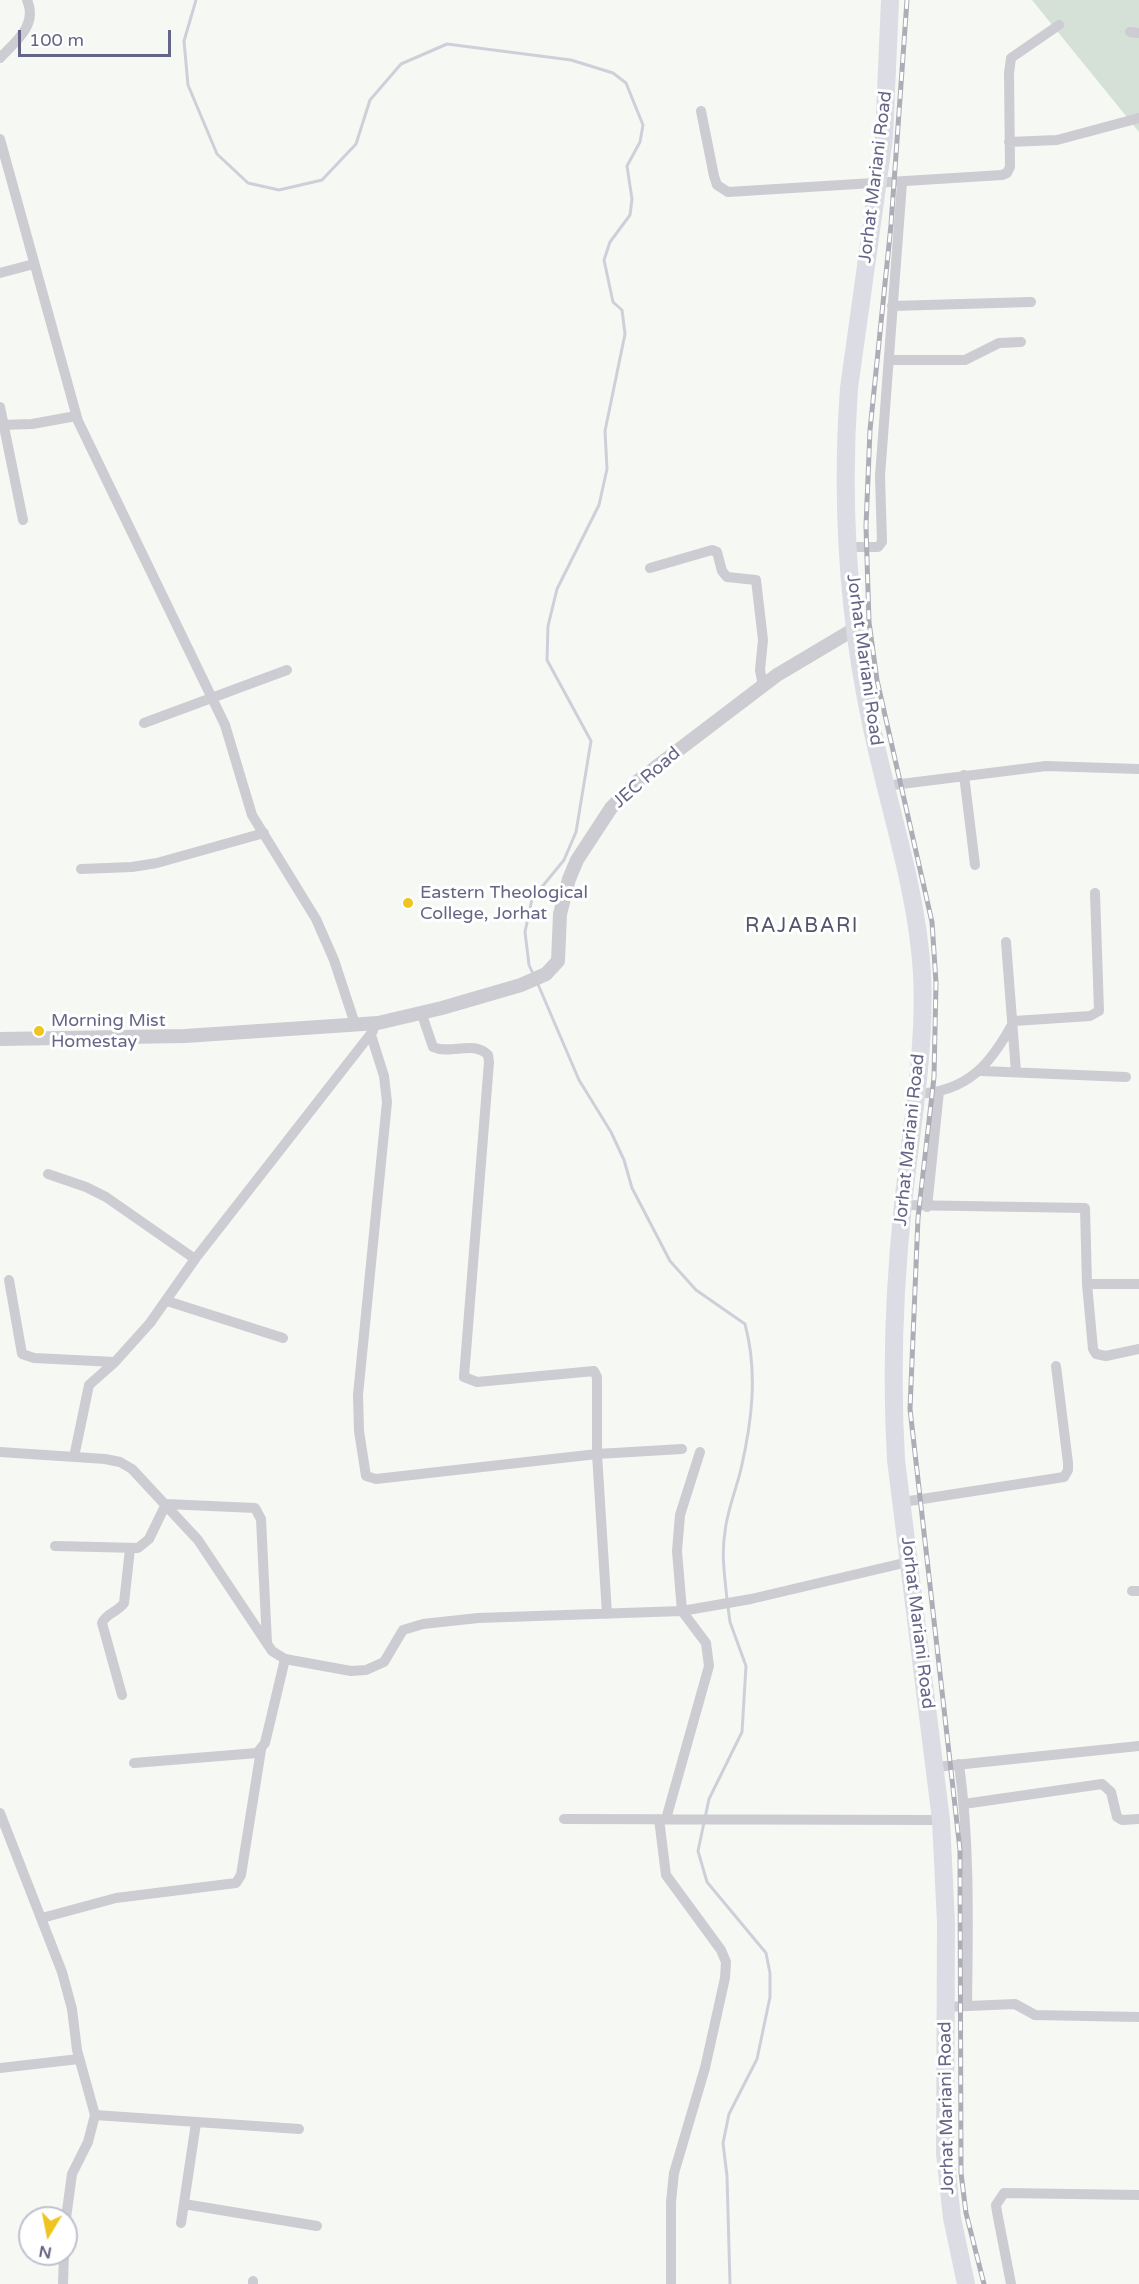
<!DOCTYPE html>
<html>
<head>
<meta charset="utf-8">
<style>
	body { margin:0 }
	#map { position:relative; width:1139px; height:2284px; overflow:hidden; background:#f6f8f4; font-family:"Varela Round",sans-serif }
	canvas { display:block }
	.north { position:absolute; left:18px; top:2206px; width:60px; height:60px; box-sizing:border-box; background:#fff; border:2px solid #c1c1cf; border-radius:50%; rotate:190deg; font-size:16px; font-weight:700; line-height:24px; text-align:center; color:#656587 }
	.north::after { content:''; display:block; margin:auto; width:21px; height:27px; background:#eec51e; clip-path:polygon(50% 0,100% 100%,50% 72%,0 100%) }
	.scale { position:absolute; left:18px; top:30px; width:153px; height:27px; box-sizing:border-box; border:3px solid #656587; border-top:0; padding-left:8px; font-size:18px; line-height:21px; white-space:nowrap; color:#656587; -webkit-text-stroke:4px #fff; paint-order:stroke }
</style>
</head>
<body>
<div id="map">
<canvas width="1139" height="2284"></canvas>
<div class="north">N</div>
<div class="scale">100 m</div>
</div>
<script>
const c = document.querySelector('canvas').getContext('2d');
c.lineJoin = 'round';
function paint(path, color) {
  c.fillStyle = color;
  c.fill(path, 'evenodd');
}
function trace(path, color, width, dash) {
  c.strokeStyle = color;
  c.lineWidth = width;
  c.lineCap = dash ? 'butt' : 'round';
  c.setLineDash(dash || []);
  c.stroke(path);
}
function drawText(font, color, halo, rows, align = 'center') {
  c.font = font + ' "Varela Round",sans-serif';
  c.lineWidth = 6;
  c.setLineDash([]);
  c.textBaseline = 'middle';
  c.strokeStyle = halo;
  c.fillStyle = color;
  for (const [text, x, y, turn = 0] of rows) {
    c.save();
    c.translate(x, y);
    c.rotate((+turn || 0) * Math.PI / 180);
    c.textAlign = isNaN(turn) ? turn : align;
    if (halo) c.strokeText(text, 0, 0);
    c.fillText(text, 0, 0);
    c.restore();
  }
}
paint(new Path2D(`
	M1032 0H1139V132Z`), '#d5e0d7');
trace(new Path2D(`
	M196 0 184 41 188 85 217 154 248 183 279 190 322 180 356 144 370 100 401 64 447 44 571 60 613 73 626 83 643 125 640 142 627 166 632 199 630 215 610 242 604 260 613 302 622 310 625 334 605 431 607 469 599 505 557 589 548 626 547 660 591 741 576 832 564 860 532 899 525 932 529 965 534 976
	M537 982 579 1080 611 1132 624 1160 632 1188 670 1261 696 1290 745 1324C758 1372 752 1421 741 1469 736 1490 727 1511 725 1532 721 1555 725 1577 727 1600
	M728 1607 730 1622 746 1666 742 1732 709 1799 698 1851 707 1882 766 1953 770 1973V1997L757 2059 729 2114 723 2143 727 2176 730 2284`), '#ced0d9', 3);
trace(new Path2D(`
	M1130 32 1139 33
	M0 58C16 41 38 25 27 0
	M701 111 714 176 717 185 728 192 1002 175 1007 173 1010 167 1009 73 1011 58 1059 25
	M0 139 78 421 225 725 252 815 316 919 334 960 355 1024
	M1009 142 1057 140 1139 118
	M0 273 34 264
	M892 306 1031 302
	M889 360H965L999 343 1021 342
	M0 407 23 520
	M0 425 32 424 76 416
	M849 547H878L882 542 880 476 902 183
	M650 568 712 550 717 552 722 571 727 577 756 580 763 640 760 670 763 686
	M144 723 287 670
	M964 775 975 865
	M885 786 1046 766 1139 769
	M81 869 132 867 157 863 264 833
	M1006 942 1016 1072
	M421 1012 433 1047C450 1055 474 1040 488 1055L489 1062 464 1377 477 1382 594 1371 597 1377V1454L607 1614
	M371 1035 384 1076 387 1102 358 1395 359 1431 366 1476 376 1479 597 1454 682 1449
	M982 1071 1126 1077
	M916 1094C968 1092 991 1064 1014 1021L1090 1016 1099 1011 1095 893
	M48 1174 86 1187 106 1197 195 1259
	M903 1205 1085 1208 1087 1284H1139
	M927 1207 939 1091
	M9 1280 22 1354 34 1358 115 1362
	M1087 1284 1093 1349 1096 1354 1106 1356 1139 1349
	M167 1301 283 1338
	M0 1452 105 1459 120 1462 132 1469 198 1540 272 1651 285 1659 351 1671 366 1670 384 1662 403 1630 423 1624 478 1618 682 1611 751 1599 908 1562
	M74 1457 89 1385 115 1362 150 1323 195 1259 373 1031
	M903 1502 1064 1477 1068 1470V1463L1056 1366
	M55 1546 138 1548 149 1539 166 1504 255 1508 261 1519 267 1643
	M1132 1591H1139
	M122 1695 102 1623C106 1613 118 1612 124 1603L130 1549
	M134 1763 257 1753 265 1743 285 1659
	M959 1764C970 1845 968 1925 967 2006
	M936 1767 1139 1746
	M964 1804 1102 1784 1111 1792 1117 1817 1122 1820 1139 1819
	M0 1813 62 1972 72 2009 77 2050 95 2115 88 2142 72 2174 66 2218
	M564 1819 941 1820
	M659 1819 666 1875 721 1950 726 1962 725 1978 705 2068 674 2173 671 2202V2284
	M666 1819 709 1666 706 1643 682 1611 677 1551 680 1515 700 1452
	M42 1918 116 1898 236 1883 241 1875 261 1750
	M945 2007 1015 2004 1035 2015 1139 2017
	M0 2068 79 2059
	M95 2115 299 2129
	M184 2204 317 2226
	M181 2223 196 2123
	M63 2284 64 2254
	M253 2284V2281
	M1011 2284 997 2212 996 2205 1004 2193 1139 2195`), '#ccccd2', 10);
trace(new Path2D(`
	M0 1039 185 1036 378 1023 442 1008 521 985 546 974 558 961 560 914 569 879 577 860 611 808 639 780 777 675 856 628`), '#ccccd2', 14);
trace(new Path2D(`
	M890 0 884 137 849 388C841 500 848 618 872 728 889 809 917 890 922 973 926 1050 911 1128 903 1205 894 1290 891 1374 896 1460L941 1820 946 1923 945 2153 952 2218 966 2284`), '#dcdce4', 18);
const rail = new Path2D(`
	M907 0 891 225 870 430 866 526 869 622 877 680 932 922 936 983 934 1077 918 1218 910 1409 960 1850 961 2173 966 2213 984 2284`);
trace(rail, '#adadb7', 5);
trace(rail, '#fff', 3, [9]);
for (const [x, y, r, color] of [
	[408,903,6,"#eec51e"],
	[39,1031,6,"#eec51e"]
]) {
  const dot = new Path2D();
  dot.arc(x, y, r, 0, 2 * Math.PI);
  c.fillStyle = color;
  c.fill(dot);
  trace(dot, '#fff', 2);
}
drawText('18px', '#656587', '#fff', [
	["Jorhat Mariani Road",876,177,-83],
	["Jorhat Mariani Road",864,660,82],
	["JEC Road",647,778,-41],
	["Jorhat Mariani Road",910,1140,-84],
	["Jorhat Mariani Road",917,1623,83],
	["Jorhat Mariani Road",947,2108,-91]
]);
drawText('18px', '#656587', '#fff', [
	["Eastern Theological",420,893],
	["College, Jorhat",420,914],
	["Morning Mist",51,1021],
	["Homestay",51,1042]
], 'left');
c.letterSpacing = '1.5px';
drawText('20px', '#53536c', '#fff', [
	["RAJABARI",802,927]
]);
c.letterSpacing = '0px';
</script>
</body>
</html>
